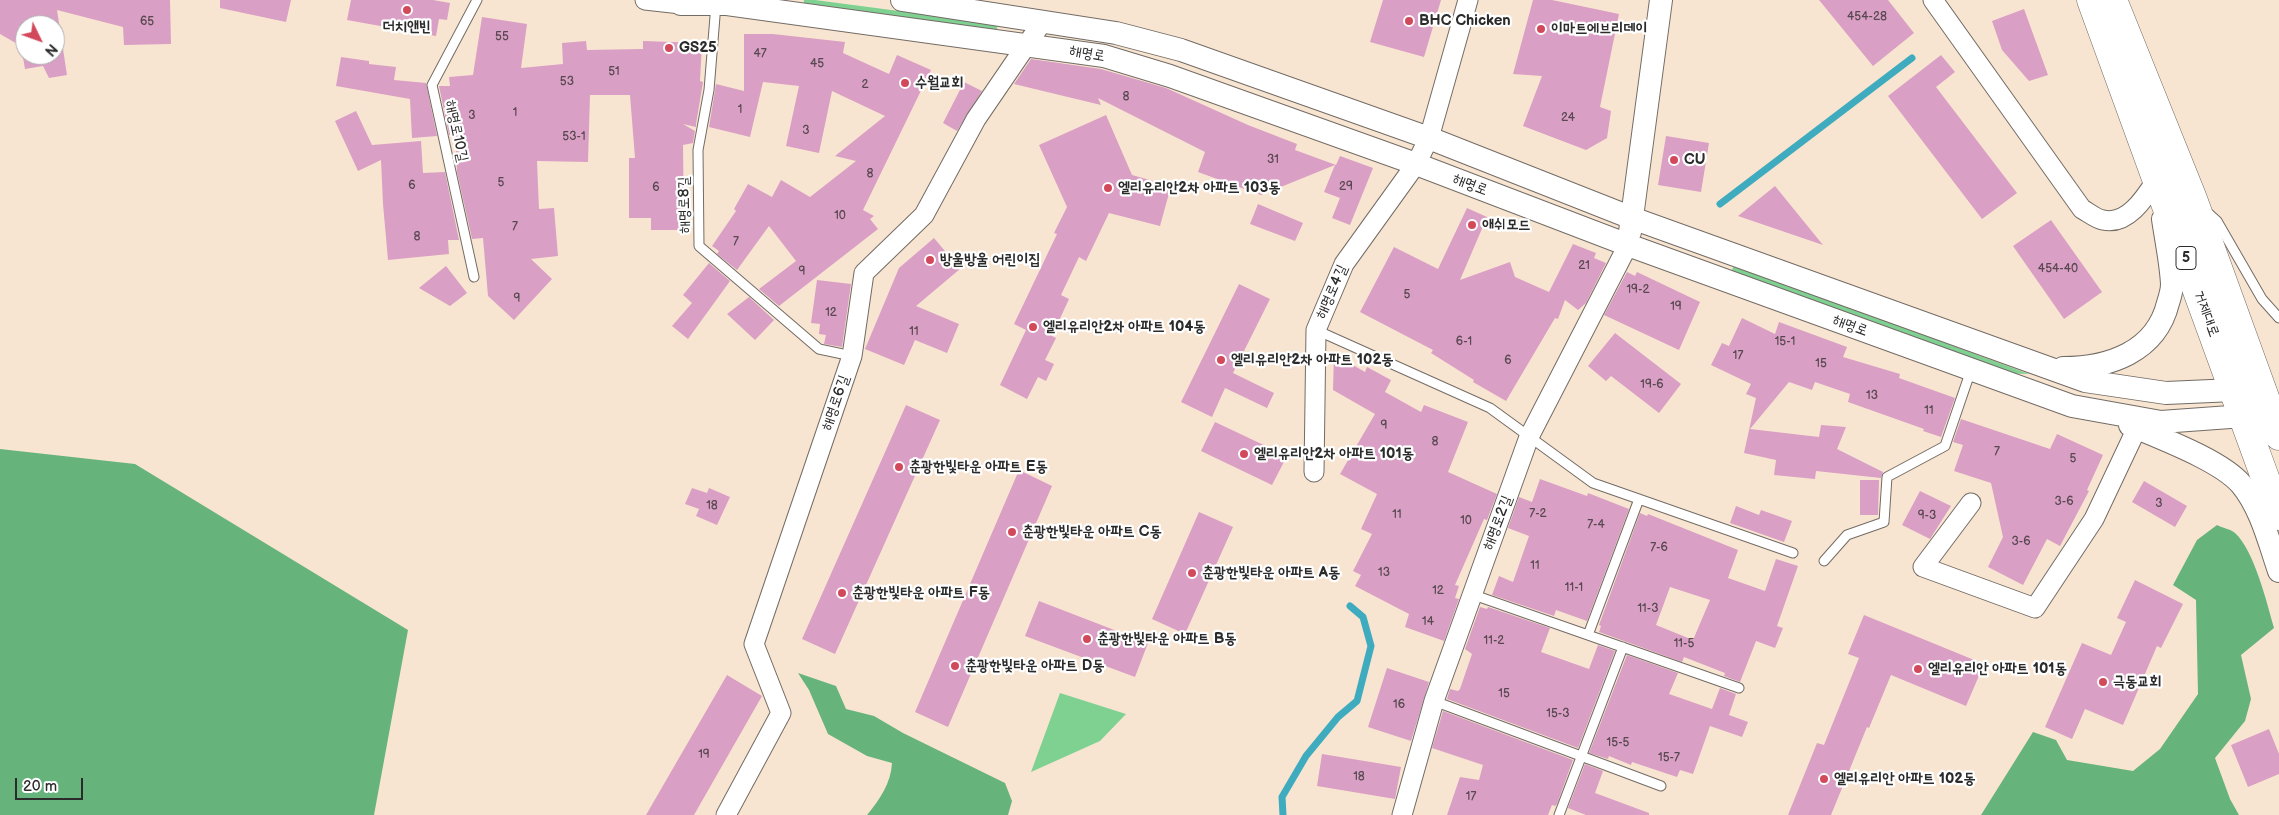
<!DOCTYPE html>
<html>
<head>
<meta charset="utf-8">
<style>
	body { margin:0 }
	#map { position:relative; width:2279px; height:815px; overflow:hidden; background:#f8e5d1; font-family:"Balsamiq Sans",sans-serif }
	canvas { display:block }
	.north { position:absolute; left:15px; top:15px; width:50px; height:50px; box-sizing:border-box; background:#fff; border:1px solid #aaa; border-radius:50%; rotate:132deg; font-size:14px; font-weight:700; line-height:20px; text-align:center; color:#2b2b2b }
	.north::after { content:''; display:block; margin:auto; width:18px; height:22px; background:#d1495b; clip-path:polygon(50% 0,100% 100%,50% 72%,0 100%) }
	.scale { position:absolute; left:15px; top:778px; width:68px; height:22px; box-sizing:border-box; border:2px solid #2b2b2b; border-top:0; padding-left:6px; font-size:15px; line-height:18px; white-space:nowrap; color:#2b2b2b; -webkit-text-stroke:4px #fff; paint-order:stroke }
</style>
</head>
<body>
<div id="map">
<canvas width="2279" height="815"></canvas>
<div class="north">N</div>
<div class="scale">20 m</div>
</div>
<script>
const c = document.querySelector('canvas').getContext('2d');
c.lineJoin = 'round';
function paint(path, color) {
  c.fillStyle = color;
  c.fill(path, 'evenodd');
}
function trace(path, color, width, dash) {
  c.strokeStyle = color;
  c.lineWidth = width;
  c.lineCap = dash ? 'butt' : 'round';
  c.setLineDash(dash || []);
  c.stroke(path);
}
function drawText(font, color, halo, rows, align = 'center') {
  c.font = font + ' "Balsamiq Sans","Poor Story",sans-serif';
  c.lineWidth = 4.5;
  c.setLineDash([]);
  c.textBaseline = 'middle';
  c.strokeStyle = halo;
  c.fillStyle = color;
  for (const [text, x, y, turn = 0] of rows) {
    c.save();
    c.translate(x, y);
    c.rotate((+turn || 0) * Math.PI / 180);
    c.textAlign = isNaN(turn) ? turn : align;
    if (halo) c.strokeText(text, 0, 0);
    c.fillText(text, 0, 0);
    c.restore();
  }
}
paint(new Path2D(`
	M804 0H815L998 24 996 32 803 8Z
	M1734 265 2029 374 1997 373 1730 275Z
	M1060 693 1126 714 1100 741 1031 772Z`), '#7fd192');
paint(new Path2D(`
	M0 449 135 464 408 630 374 815H0Z
	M2217 525C2222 528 2231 529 2235 533 2254 550 2267 603 2274 628L2241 655 2251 699 2245 721 2215 758 2230 799 2239 815H1981L2033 732 2056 740 2067 760 2133 771 2160 749 2198 694 2196 600 2173 585 2197 540Z
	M798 673 836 686 846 709 874 716 903 733 1005 783 1012 801 1008 815H867C880 799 891 783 892 763L867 756 828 734 809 690Z`), '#67b37c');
trace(new Path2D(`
	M1720 204 1912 58
	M1283 815 1282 797 1306 756 1338 717 1357 701 1371 646 1363 617 1350 606`), '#3fabbe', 7);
paint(new Path2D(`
	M0 0H170L171 44 124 45 123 27 57 10 67 75 49 78 43 66 25 69 21 46 0 34ZM25 25H55V55H25Z
	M220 0H291L286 22 220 8Z
	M351 0H433L450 3 447 20 439 19 436 36 347 20Z
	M1383 0H1441L1424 57 1370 42Z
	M1533 0H1552L1619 14 1600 107 1611 111 1607 138 1586 150 1523 126 1542 76 1513 74Z
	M1819 0H1888L1914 33 1873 66Z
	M2024 9 2048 75 2029 81 2002 50 1992 21Z
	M482 17 527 24 521 68 563 64 562 43 586 41 587 50 643 49V41L702 43 700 81 703 82 696 124V127L683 124 695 131 693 143 683 145 684 230H651V218H629V158H635L630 95H590L588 162 537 161 539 209 554 208 558 256 531 259 552 279 514 320 488 296 483 238 472 239 457 172 455 134 449 135 439 86H450L449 77 473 75Z
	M744 34H773L845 42 843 53 889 74 897 55 931 70 863 210 874 216 870 219 878 229 779 306 759 289 796 261 769 226 737 270 717 254 719 251 712 246 736 211 734 209 748 184 772 197 781 180 810 197 856 161 835 156 885 116 832 91 819 153 786 146 799 86 763 82 750 137 709 127 716 84 744 91Z
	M1941 55 1955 72 1936 87 2017 193 1982 219 1888 96Z
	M341 57 369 61V64L396 67 394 80 426 83 437 136 412 138 410 99 336 86Z
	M1031 59 1101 69 1166 88 1248 125 1297 144 1295 150 1336 165 1340 156 1373 168 1350 225 1332 218 1340 198 1324 192 1335 165 1261 195 1198 172 1205 152 1098 98 1101 105 1014 84Z
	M964 82 982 91 957 131 943 123Z
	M356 111 372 145 421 141 423 173 445 172 459 240H448L449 254 388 260 383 204 381 160 358 171 335 121Z
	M1106 115 1132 175 1171 186 1160 226 1109 213 1086 261 1079 257 1061 295 1069 299 1052 336 1056 338 1045 360 1054 364 1046 381 1038 377 1027 399 1000 385 1026 330 1014 324 1057 234 1054 233 1067 207 1039 145Z
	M1666 136 1709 143 1701 192 1658 185Z
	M1775 186 1823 245 1738 216Z
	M1258 204 1303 223 1295 241 1250 224Z
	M1467 208 1487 217 1460 280 1510 262 1515 277 1549 292 1573 244 1596 253 1594 258 1606 263 1586 303 1578 310 1565 300 1558 319 1555 318 1506 401 1473 382 1474 380 1431 353 1433 350 1360 312 1394 247 1438 269Z
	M2051 220 2102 292 2064 319 2013 246Z
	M934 238 960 269 916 306 959 324 947 353 915 340 904 365 865 349 899 268Z
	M709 263 730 281 688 339 672 326 692 303 683 295Z
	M446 266 467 293 450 306 419 288Z
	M1627 272 1635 276 1637 272 1700 302 1679 350 1604 315Z
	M817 280 851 284 842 347 824 344 826 335 819 334 820 324 811 323Z
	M1239 284 1270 299 1233 373 1274 393 1267 408 1225 388 1212 417 1181 402Z
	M749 297 774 320 755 340 727 314Z
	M1742 318 1775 334 1779 322 1847 347 1843 357 1900 374 1899 378 1955 398 1941 437 1923 431 1924 429 1848 402 1850 394 1815 382 1812 390 1789 382 1750 429 1819 437 1821 425 1846 427 1837 449 1883 472 1881 478 1816 471 1815 479 1774 475 1776 460 1744 453 1756 398 1746 394 1751 384 1711 365 1722 343 1729 346Z
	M1615 333 1681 384 1659 413 1611 376 1606 381 1588 366Z
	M1334 354 1365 372 1367 367 1391 380 1385 392 1421 412 1424 405 1468 422 1448 472 1497 494 1487 520 1484 519 1455 585 1459 586 1455 598 1459 599 1444 641 1405 627 1409 614 1355 586 1361 575 1353 571 1372 534 1361 529 1377 494 1340 474 1375 414 1333 390Z
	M906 405 940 420 835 654 802 639Z
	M1961 419 2050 449 2057 434 2103 455 2087 490 2089 491 2060 546 2047 539 2023 585 1988 567 2003 537 1991 483 1954 471 1963 445 1953 442Z
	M1215 422 1287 456 1272 485 1201 451Z
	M1019 470 1052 486 948 727 915 712Z
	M1540 479 1587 496 1588 493 1629 509 1587 621 1556 610 1554 616 1492 595 1499 576 1513 582 1529 536 1508 528 1519 497 1532 502Z
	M1860 480H1879L1878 515H1860Z
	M2144 481 2187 506 2175 527 2132 502Z
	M692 488 707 493 709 488 730 497 717 525 696 516 699 509 685 504Z
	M1920 491 1951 506 1930 539 1902 525Z
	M1736 506 1759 515 1761 510 1792 521 1784 542 1730 523Z
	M1199 512 1233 527 1185 634 1152 619Z
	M1640 513 1647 516 1648 514 1738 550 1728 578 1765 591 1776 559 1798 566 1777 626 1783 628 1775 648 1756 641 1740 682 1724 676 1725 673 1684 657 1682 662 1599 632 1601 626 1599 625ZM1670 587 1710 600 1693 640 1656 625Z
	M2135 580 2183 604 2161 648 2157 646 2123 725 2085 709 2072 739 2045 727 2082 643 2111 655 2126 622 2117 618Z
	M1039 601 1148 643 1135 677 1025 636Z
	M1480 607 1487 609 1488 607 1550 628 1541 652 1589 669 1598 645 1615 651 1578 748 1447 699 1450 689 1458 691 1460 689 1472 654 1465 649Z
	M1864 615 1984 664 1966 706 1891 675 1869 728 1867 727 1831 815H1788L1817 743 1824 745 1859 658 1848 654Z
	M1627 655 1678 673 1669 694 1712 709 1720 688 1736 694 1729 715 1748 722 1742 737 1710 726 1693 774 1680 770 1677 777 1632 762 1631 765 1609 756 1608 759 1589 753Z
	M1387 668 1429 682 1411 741 1368 727Z
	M727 675 762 696 694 815H646Z
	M1443 711 1573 760 1557 804 1555 806 1552 805 1548 815H1447L1460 777 1479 780 1483 765 1432 748Z
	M2269 729 2279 754V774L2248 787 2231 745Z
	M1322 754 1401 767 1395 799 1317 786Z
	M1585 764 1603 771 1595 793 1649 813V815H1586L1568 808Z`), '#da9fc4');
const service = new Path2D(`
	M716 4 709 90 698 150 699 246 819 349 852 356
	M2206 211 2217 221 2262 299 2279 318
	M474 277 432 85 477 0
	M1316 330 1490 408 1593 483 1793 553
	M1824 561 1847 535 1884 522 1887 477 1945 446 1971 370
	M1471 594 1739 688
	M1588 635 1639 499
	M1434 701 1661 786
	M1559 815 1623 647`);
const minor = new Path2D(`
	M645 0 681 4
	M1933 0 2082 209C2088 212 2096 219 2103 220 2128 226 2146 196 2157 179
	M1314 472 1316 330 1344 264 1416 164 1429 138 1468 0
	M1971 503 1923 567 2035 608 2094 519 2137 428
	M726 815 781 713 754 644 852 356 864 273 924 215 976 119 1043 21
	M1402 815 1434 701 1529 437 1628 245`);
const tertiary = new Path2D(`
	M902 0 1116 33 1181 50 1429 138 1632 218 2085 381 2166 393 2234 390
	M681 4H727L1104 56 1170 76 1416 164 1628 245 2072 406 2161 422 2244 416
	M1630 232 1661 0
	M2063 368C2109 368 2156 352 2168 303 2170 297 2172 290 2172 284 2171 263 2166 240 2163 219
	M2130 425C2160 438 2220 460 2241 484 2261 508 2269 542 2279 571`);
const primary = new Path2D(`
	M2091 0 2279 516
	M2113 0 2193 199 2279 436`);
trace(service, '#736c65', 11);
trace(minor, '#736c65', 21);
trace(tertiary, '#736c65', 24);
trace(primary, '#736c65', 29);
trace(service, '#fff', 9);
trace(minor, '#fff', 19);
trace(tertiary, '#fff', 22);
trace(primary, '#fff', 28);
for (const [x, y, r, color] of [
	[407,10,5,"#d1495b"],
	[1409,21,5,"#d1495b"],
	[1541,29,5,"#d1495b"],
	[669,48,5,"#d1495b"],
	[905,83,5,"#d1495b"],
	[1674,160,5,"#d1495b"],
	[1108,188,5,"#d1495b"],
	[1472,225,5,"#d1495b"],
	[930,260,5,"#d1495b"],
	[1033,327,5,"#d1495b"],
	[1221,360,5,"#d1495b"],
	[1244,454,5,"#d1495b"],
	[899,467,5,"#d1495b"],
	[1012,532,5,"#d1495b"],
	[1192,573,5,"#d1495b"],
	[842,593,5,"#d1495b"],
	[1087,639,5,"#d1495b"],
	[955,666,5,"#d1495b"],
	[1918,669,5,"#d1495b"],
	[2103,682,5,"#d1495b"],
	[1824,779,5,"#d1495b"]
]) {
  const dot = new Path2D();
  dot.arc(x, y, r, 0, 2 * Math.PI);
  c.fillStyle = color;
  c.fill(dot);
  trace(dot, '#fff', 2);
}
drawText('12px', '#574851', null, [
	["454-28",1867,17],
	["65",147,22],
	["55",502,37],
	["47",760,54],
	["45",817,64],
	["51",614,72],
	["53",567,82],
	["2",865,85],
	["8",1126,97],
	["1",740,110],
	["1",515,113],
	["3",472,116],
	["24",1568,118],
	["3",806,131],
	["53-1",574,137],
	["31",1273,160],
	["8",870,174],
	["5",501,183],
	["6",412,186],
	["29",1346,187],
	["6",656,188],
	["10",840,216],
	["7",515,227],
	["8",417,237],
	["7",736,242],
	["21",1584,266],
	["454-40",2058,269],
	["9",802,272],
	["19-2",1638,290],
	["5",1407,295],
	["9",517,299],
	["19",1676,307],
	["12",831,313],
	["11",914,332],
	["6-1",1464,342],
	["15-1",1785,342],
	["17",1738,356],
	["6",1508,361],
	["15",1821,364],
	["19-6",1652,385],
	["13",1872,396],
	["11",1929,411],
	["9",1384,426],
	["8",1435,442],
	["7",1997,452],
	["5",2073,459],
	["3-6",2064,502],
	["3",2159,504],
	["18",712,506],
	["7-2",1538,514],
	["11",1397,515],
	["9-3",1927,516],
	["10",1466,521],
	["7-4",1596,525],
	["3-6",2021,542],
	["7-6",1659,548],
	["11",1535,566],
	["13",1384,573],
	["11-1",1574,588],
	["12",1438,591],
	["11-3",1648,609],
	["14",1428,622],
	["11-2",1494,641],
	["11-5",1684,644],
	["15",1504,694],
	["16",1399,705],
	["15-3",1558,714],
	["15-5",1618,743],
	["19",704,755],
	["15-7",1669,758],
	["18",1359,777],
	["17",1471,797]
]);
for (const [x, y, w] of [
	[2186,258,20]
]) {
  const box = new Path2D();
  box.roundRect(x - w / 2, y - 11.5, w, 23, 4);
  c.fillStyle = '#fff';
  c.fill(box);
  trace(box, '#2b2b2b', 1);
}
drawText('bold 14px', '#2b2b2b', null, [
	["5",2186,258]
]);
drawText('bold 15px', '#2b2b2b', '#fff', [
	["BHC Chicken",1419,21],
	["더치앤빈",407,27,"center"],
	["이마트에브리데이",1551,29],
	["GS25",679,48],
	["수월교회",915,83],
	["CU",1684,160],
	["엘리유리안2차 아파트 103동",1118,188],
	["애쉬모드",1482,225],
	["방울방울 어린이집",940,260],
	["엘리유리안2차 아파트 104동",1043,327],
	["엘리유리안2차 아파트 102동",1231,360],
	["엘리유리안2차 아파트 101동",1254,454],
	["춘광한빛타운 아파트 E동",909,467],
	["춘광한빛타운 아파트 C동",1022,532],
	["춘광한빛타운 아파트 A동",1202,573],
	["춘광한빛타운 아파트 F동",852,593],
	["춘광한빛타운 아파트 B동",1097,639],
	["춘광한빛타운 아파트 D동",965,666],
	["엘리유리안 아파트 101동",1928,669],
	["극동교회",2113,682],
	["엘리유리안 아파트 102동",1834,779]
], 'left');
drawText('15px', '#2b2b2b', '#fff', [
	["해명로",1087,54,10],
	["해명로10길",456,131,78],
	["해명로",1470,185,21],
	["해명로8길",685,205,-91],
	["해명로4길",1332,292,-66],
	["거제대로",2206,314,70],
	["해명로",1850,326,20],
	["해명로6길",836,403,-71],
	["해명로2길",1498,523,-69]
]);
</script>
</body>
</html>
